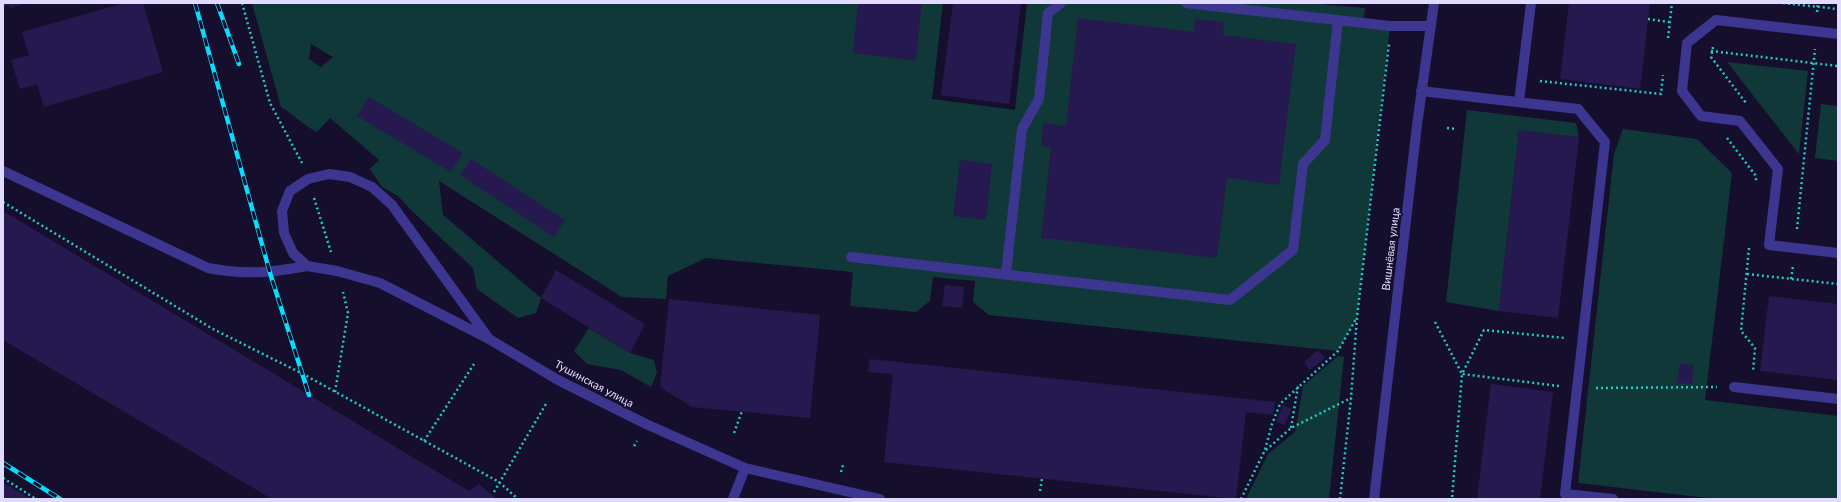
<!DOCTYPE html>
<html>
<head>
<meta charset="utf-8">
<style>
	body { margin:0 }
	#map { position:relative; width:1841px; height:502px; overflow:hidden; background:#150f2d; font-family:Lato,sans-serif }
	canvas { display:block }
	.frame { position:absolute; inset:0; border:4px solid #e0dbff; pointer-events:none }
</style>
</head>
<body>
<div id="map">
<canvas width="1841" height="502"></canvas>
<div class="frame"></div>
</div>
<script>
const c = document.querySelector('canvas').getContext('2d');
c.lineJoin = 'round';
function paint(path, color) {
  c.fillStyle = color;
  c.fill(path, 'evenodd');
}
function trace(path, color, width, dash) {
  c.strokeStyle = color;
  c.lineWidth = width;
  c.lineCap = dash ? 'butt' : 'round';
  c.setLineDash(dash || []);
  c.stroke(path);
}
function drawText(font, color, halo, rows, align = 'center') {
  c.font = font + ' Lato,sans-serif';
  c.lineWidth = 4;
  c.setLineDash([]);
  c.textBaseline = 'middle';
  c.strokeStyle = halo;
  c.fillStyle = color;
  for (const [text, x, y, turn = 0] of rows) {
    c.save();
    c.translate(x, y);
    c.rotate((+turn || 0) * Math.PI / 180);
    c.textAlign = isNaN(turn) ? turn : align;
    if (halo) c.strokeText(text, 0, 0);
    c.fillText(text, 0, 0);
    c.restore();
  }
}
paint(new Path2D(`
	M252 3H943L932 99 1015 110 1027 3H1307L1365 8 1363 23 1390 26 1357 317 1338 351 989 315 973 302 975 281 933 277 930 301 916 312 850 306 853 272 706 258 668 276 666 299 622 297 439 181 443 215 541 298 536 313 518 318 477 289 473 268 412 211 398 196 382 187 370 169 379 160 330 118 317 132C303 125 294 115 281 107ZM311 44 333 57 321 67 309 59Z
	M1727 62 1808 71 1799 154Z
	M1821 104 1838 106V161L1815 158Z
	M1467 110 1576 123 1579 137 1519 131 1499 311 1446 302Z
	M1623 129 1697 139 1732 173 1705 400 1838 416V499H1717L1578 483 1614 154Z
	M589 328 630 353 654 360 657 373 651 387 621 370 587 364 574 351Z
	M1338 356 1344 357 1329 499H1246L1268 454 1295 432 1303 386Z`), '#113838');
paint(new Path2D(`
	M3 3H27L10 8 9 5 3 6Z
	M125 3H143L163 72 44 107 37 84 20 89 11 60 29 55 22 32Z
	M858 3H922L916 61 853 53Z
	M953 3H1021L1009 104 941 95Z
	M1569 3H1650L1640 89 1560 79Z
	M1078 18 1194 32 1195 19 1224 22 1223 35 1296 44 1279 185 1227 178 1217 258 1041 238 1051 147 1041 146 1043 123 1066 126Z
	M369 97 463 153 451 172 357 116Z
	M1519 130 1579 137 1558 318 1499 311Z
	M471 159 565 220 554 237 460 175Z
	M960 160 992 164 986 220 953 216Z
	M3 211 469 491 479 484 497 499H272L3 340Z
	M556 270 645 324 630 353 541 298Z
	M945 285 964 287 962 308 942 306Z
	M1769 296 1838 304V380L1760 371Z
	M669 299 820 315 810 418 692 407 660 387Z
	M1318 350 1325 358 1310 370 1304 362Z
	M870 359 1275 402 1273 415 1246 412 1236 499 884 462 893 374 868 372Z
	M1680 364 1694 365 1692 384 1677 383Z
	M1491 384 1553 392 1540 499H1477Z
	M1283 405 1292 409 1284 425 1276 421Z
	M3 482 31 499H3Z`), '#261950');
trace(new Path2D(`
	M242 3 270 103 302 163
	M1783 3 1838 9
	M1817 12 1818 3
	M1648 19 1669 22
	M1668 38 1672 3
	M1713 47 1711 57 1746 103
	M1711 51 1838 66
	M1540 81 1661 94 1663 75
	M1447 128 1456 129
	M1727 138 1756 176V183
	M314 198 331 252
	M3 202 213 329 303 374 499 482 518 499
	M1797 229 1815 49
	M1749 248 1741 331 1755 348 1753 372
	M1747 274 1838 284
	M1791 279 1793 266
	M1435 322 1462 374 1452 499
	M1559 386 1462 374 1484 330 1565 338
	M1596 388 1717 387
	M335 392 348 313 343 292
	M1291 428 1298 386
	M734 433 742 411
	M424 441 474 364
	M634 446 637 441
	M1266 450 1291 428 1351 398
	M841 472 843 465
	M3 478 36 499
	M1040 491 1042 479
	M494 492 546 404
	M1241 499 1265 450 1272 424 1280 404 1338 351 1356 319
	M1340 499 1351 398 1357 317 1389 44`), '#25c9c5', 2.5, [2, 3]);
trace(new Path2D(`
	M1186 3 1390 26H1431
	M1838 34 1716 20 1687 43 1682 91 1701 116 1740 121 1778 169 1769 245 1838 253
	M1421 91 1578 109 1605 142 1565 494 1613 499
	M1519 102 1531 3
	M3 171 208 268C246 275 269 273 307 266
	M851 257 1230 300 1293 250 1303 164 1325 140 1338 20
	M307 266 293 253 284 233 282 211 290 191 308 179 329 174 350 177 372 187 392 205 489 339
	M1006 274 1022 129 1039 99 1048 13 1061 3
	M1734 387 1838 399
	M733 499 745 468`), '#3c3690', 10);
trace(new Path2D(`
	M307 266 337 271 380 283 489 339 558 380 646 424 745 468 880 499
	M1374 499 1417 125 1434 3`), '#3c3690', 10);
const rail = new Path2D(`
	M195 3 270 273 309 395
	M217 3 239 64
	M3 463 60 499`);
trace(rail, '#07deff', 4.5);
trace(rail, '#150f2d', 3, [9]);
drawText('11px', '#e0dbff', '#150f2d', [
	["Вишнёвая улица",1391,249,-83],
	["Тушинская улица",594,384,28]
]);
</script>
</body>
</html>
